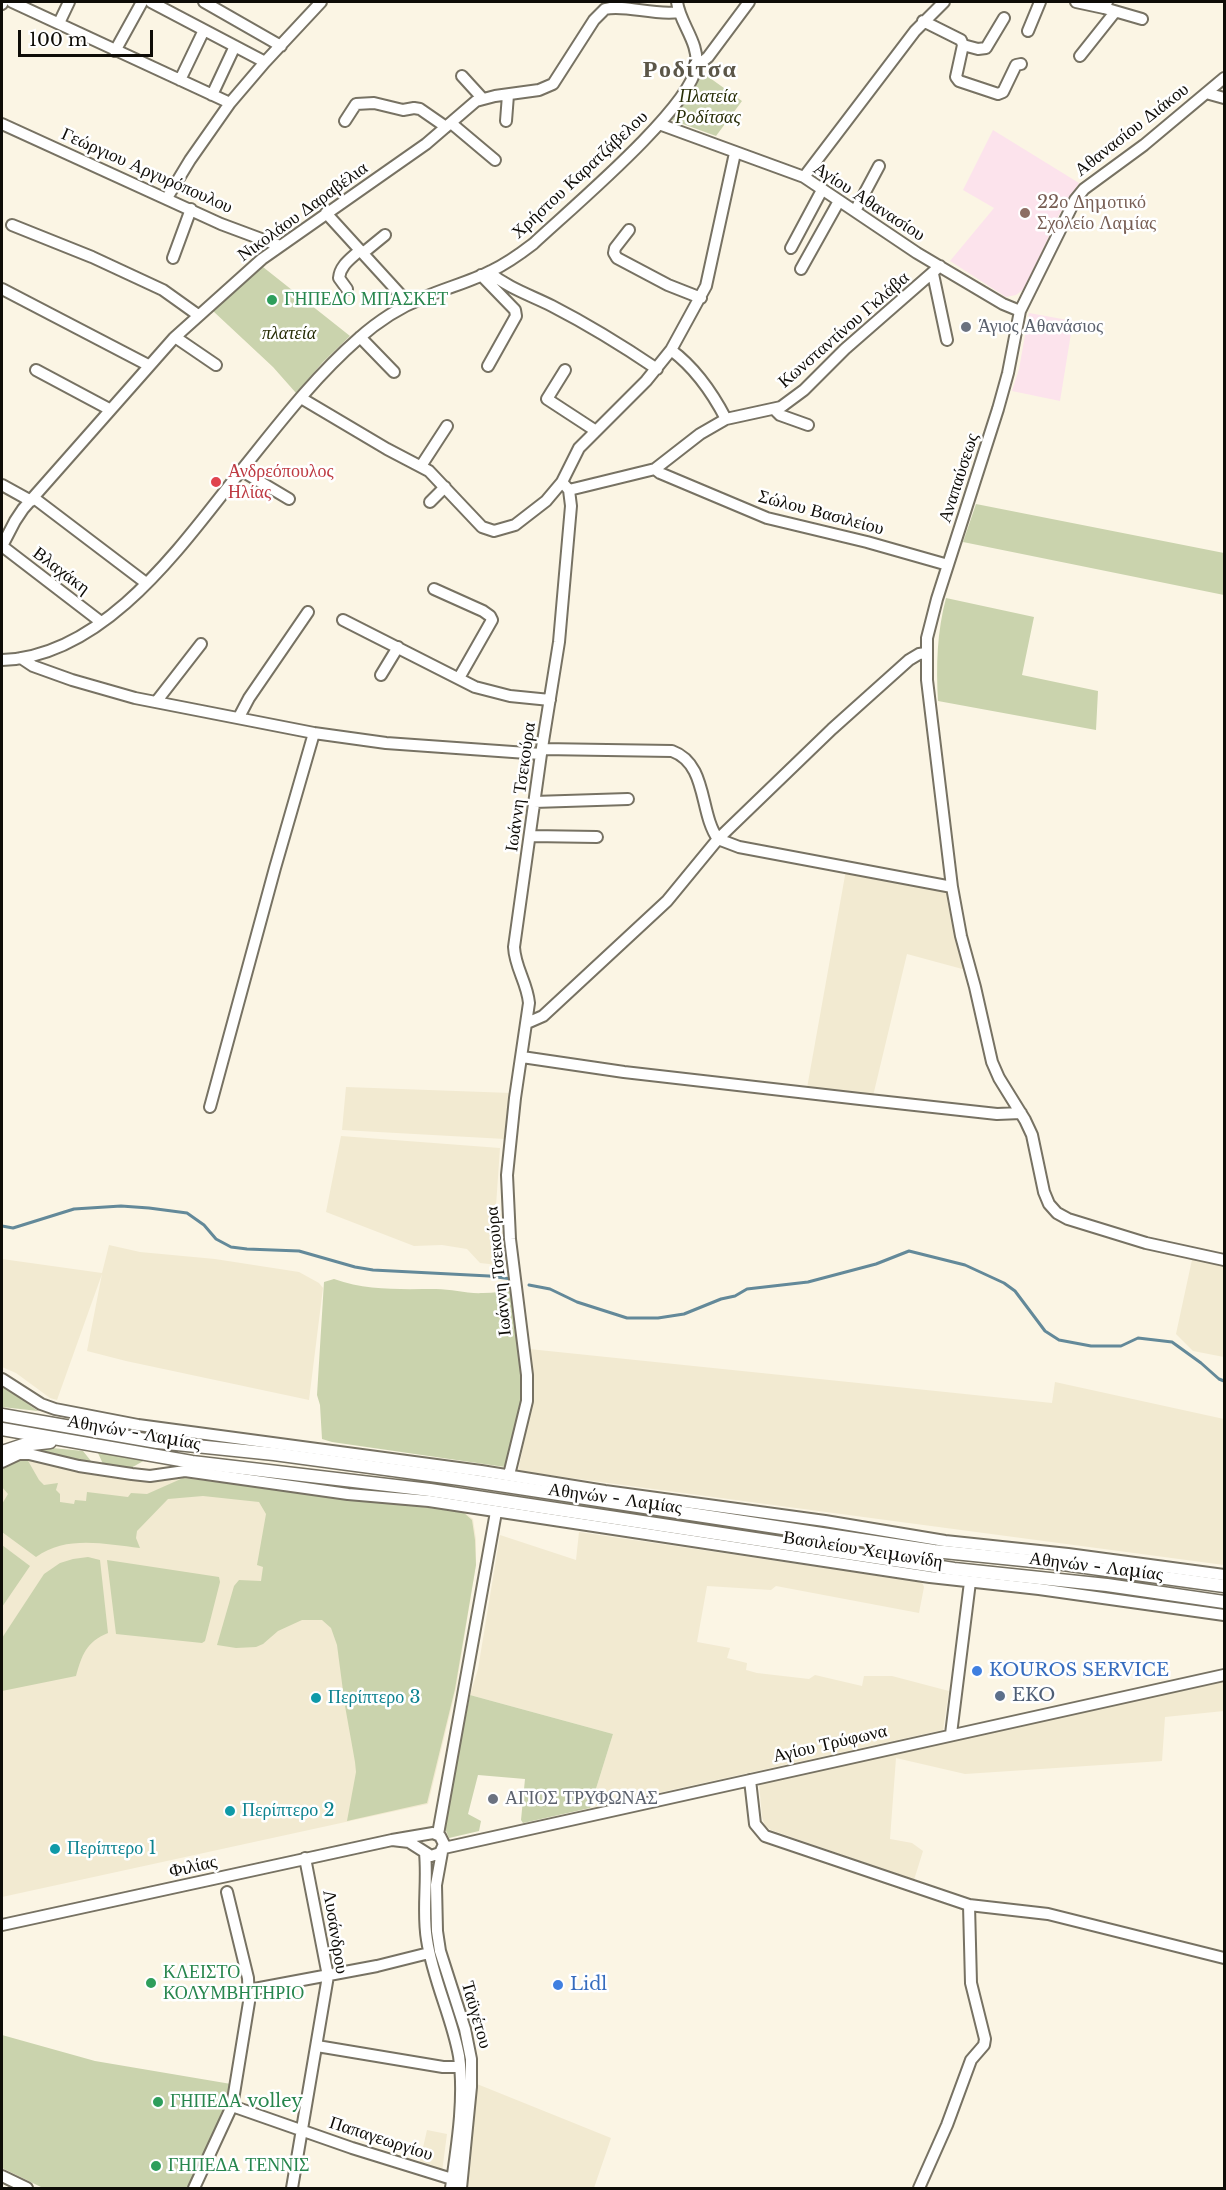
<!DOCTYPE html>
<html>
<head>
<meta charset="utf-8">
<style>
	body { margin:0 }
	#map { position:relative; width:1226px; height:2190px; overflow:hidden; background:#fbf5e4; font-family:"Libre Baskerville",serif }
	canvas { display:block }
	.frame { position:absolute; inset:0; border:3px solid #0e0c07; pointer-events:none }
	.scale { position:absolute; left:18px; top:30px; width:135px; height:27px; box-sizing:border-box; border:3px solid #0e0c07; border-top:0; padding-left:8px; font-size:18px; line-height:21px; white-space:nowrap; color:#0e0c07; -webkit-text-stroke:4px #fff; paint-order:stroke }
</style>
</head>
<body>
<div id="map">
<canvas width="1226" height="2190"></canvas>
<div class="frame"></div>
<div class="scale">100 m</div>
</div>
<script>
const c = document.querySelector('canvas').getContext('2d');
c.lineJoin = 'round';
function paint(path, color) {
  c.fillStyle = color;
  c.fill(path, 'evenodd');
}
function trace(path, color, width, dash) {
  c.strokeStyle = color;
  c.lineWidth = width;
  c.lineCap = dash ? 'butt' : 'round';
  c.setLineDash(dash || []);
  c.stroke(path);
}
function drawText(font, color, halo, rows, align = 'center') {
  c.font = font + ' "Libre Baskerville",serif';
  c.lineWidth = 5;
  c.setLineDash([]);
  c.textBaseline = 'middle';
  c.strokeStyle = halo;
  c.fillStyle = color;
  for (const [text, x, y, turn = 0] of rows) {
    c.save();
    c.translate(x, y);
    c.rotate((+turn || 0) * Math.PI / 180);
    c.textAlign = isNaN(turn) ? turn : align;
    if (halo) c.strokeText(text, 0, 0);
    c.fillText(text, 0, 0);
    c.restore();
  }
}
paint(new Path2D(`
	M846 870 948 890 966 970 907 954 873 1096 807 1088Z
	M346 1087 511 1093 505 1139 342 1130Z
	M341 1136 500 1148 496 1206 498 1265 480 1263 467 1249 442 1245 414 1246 326 1212Z
	M109 1245 140 1252 215 1259 299 1272 319 1283 323 1288 309 1400 126 1361 87 1351 102 1274 57 1400 50 1398 16 1373 2 1367V1259L102 1273Z
	M1193 1255 1224 1261V1357L1193 1351 1176 1334Z
	M529 1349 1052 1403 1055 1382 1224 1419V1565L518 1471 533 1399Z
	M18 1457 141 1481 182 1477 463 1511 473 1519 476 1539V1564L456 1689 428 1804 2 1897V1468Z
	M579 1532 922 1582 924 1587 919 1613 776 1586 771 1590 707 1586 697 1642 730 1648 727 1658 747 1663 746 1670 757 1673 809 1679 815 1675 862 1686 864 1676H892L949 1691 943 1730 590 1808 613 1734 470 1695 478 1669 500 1535 576 1560Z
	M1224 1682V1711L1165 1717 1162 1761 965 1774 896 1758 890 1839 912 1843 923 1851 914 1880 771 1830 765 1826 762 1817 759 1783 977 1734Z
	M477 2084 611 2138 594 2188H466Z
	M427 2130 447 2134 442 2172 419 2165Z`), '#f2ead1');
paint(new Path2D(`
	M993 130 1079 183 1059 215 1024 289 1016 295 1006 297 950 261 994 208 963 190Z
	M1029 313 1073 321 1060 401 1012 391 1019 369Z`), '#fce3ec');
paint(new Path2D(`
	M703 73 742 101 716 136 672 120 671 116Z
	M263 267 350 336 323 362 296 393 273 367 213 311Z
	M976 504 1224 553V595L963 542Z
	M946 598 1034 617 1022 675 1098 691 1096 730 938 701C936 665 937 632 946 598Z
	M334 1279C368 1291 401 1289 436 1289 452 1289 467 1294 483 1293 494 1293 504 1291 515 1291L525 1386 508 1462 505 1467 332 1442 322 1439 320 1405 317 1395 324 1282Z
	M2 1386 38 1411 2 1407Z
	M32 1446 83 1451 91 1461 88 1462 57 1458Z
	M98 1453 143 1459 145 1460 131 1468 103 1464Z
	M21 1458 27 1459 39 1480 44 1485 58 1483 56 1490 60 1494V1502L74 1504 75 1500 86 1501 87 1492 128 1497 131 1493 147 1494 183 1478 463 1512 472 1520 475 1540 476 1565 455 1689 427 1803 347 1821 356 1772 355 1762 345 1706 337 1645 331 1628 322 1620H302L278 1631 263 1644 256 1647 236 1648 217 1645 234 1586 239 1580 261 1581 263 1567 257 1565 266 1514 259 1502 203 1496 168 1499 137 1531 136 1538 140 1548C105 1544 66 1535 36 1557L2 1532V1504L8 1494 2 1487V1468Z
	M2 1545 30 1566 2 1607Z
	M88 1557 100 1560 108 1633C86 1642 82 1655 76 1676L2 1691V1638L44 1574 60 1563 73 1559Z
	M107 1560 219 1577 220 1582 205 1641 202 1643 116 1634Z
	M470 1695 613 1734 590 1808 523 1823 521 1820 525 1779 478 1775 468 1814 481 1821 479 1831 449 1838 444 1826Z
	M2 2035 95 2061 231 2084 228 2103 187 2188H43L2 2168Z`), '#cad3ad');
trace(new Path2D(`
	M2 1226 13 1228 74 1209 121 1206 149 1208 187 1213 204 1225 216 1239 231 1247 247 1249 299 1251 355 1267 373 1270 489 1276 512 1279
	M529 1285 550 1289 577 1302 627 1318H658L684 1314 721 1299 735 1296 747 1289 808 1282 876 1264 909 1251 965 1265 1004 1283 1015 1291 1045 1331 1059 1340 1091 1346H1121L1138 1338 1172 1342 1201 1363 1219 1379 1224 1381`), '#638999', 3);
const minor = new Path2D(`
	M12 2 230 103
	M151 2 265 62
	M204 2 281 46
	M1076 2 1104 8 1107 2
	M2 4 3 2
	M1104 8 1142 19
	M923 21 961 40 963 45 956 77 959 81 998 94 1003 92 1016 65 1021 64
	M59 23 69 2
	M1028 31 1040 2
	M963 45 978 49 986 48 1004 18
	M115 51 142 2
	M1080 56 1115 12
	M696 67 708 57 749 2
	M462 76 483 99
	M1224 78 1144 145 1084 189 1075 200 1020 311 1008 373 998 409 937 599 927 638V680L952 887 961 936 975 987 992 1062 999 1078 1025 1120 1032 1135 1044 1192 1049 1204 1057 1213 1068 1219 1146 1243 1224 1260
	M180 80 204 30
	M1206 93 1224 98
	M212 95 235 46
	M345 121 356 104 374 103 403 110 414 108 420 109 446 127
	M506 121 508 95
	M451 123 495 160
	M2 124 221 224 280 246
	M659 124 804 177 917 253 1003 304 1020 311
	M804 177 915 31 944 2
	M167 198 190 160 230 103 265 62 321 2
	M855 211 879 166
	M326 213 409 304
	M12 225 92 257 163 290 198 315
	M629 230 615 248 614 253 617 258 668 285 701 298
	M791 248 822 190
	M363 253 385 235
	M173 258 191 209
	M801 269 839 201
	M489 272C508 288 530 295 552 306 587 324 623 346 657 369
	M933 274 947 340
	M481 275 515 310 516 316 488 366
	M2 289 148 365
	M347 289 339 278C340 265 352 258 360 250
	M175 337 216 365
	M360 337 394 372
	M671 350C694 367 713 394 726 419
	M36 370 109 409
	M565 370 547 399 596 431
	M301 398 387 449 429 471 482 527 494 531 515 525 546 501 562 482 579 448 646 381 671 350 706 286 735 153
	M775 410 780 415 808 425
	M421 466 447 426
	M655 469 660 473 767 518 867 542 948 565
	M242 471 289 499
	M2 485 31 501
	M569 490 655 469 700 434 726 419 781 407 804 390 845 349 940 266
	M34 498 146 583
	M430 502 445 487
	M2 546 15 521 23 509 174 338 262 259 426 144 476 101 495 96 539 90 553 84 594 20 605 9C625 4 654 16 679 12
	M2 546 101 622
	M434 589 483 611 490 616 492 620 459 678
	M343 620 475 687 510 696 550 700
	M21 658 33 666 72 680 135 698 314 733 386 743 541 754
	M2 660C101 657 176 553 232 482 272 433 310 381 358 339 377 322 400 307 423 298 445 288 470 282 491 271 506 264 520 254 533 244 568 211 690 109 696 67 700 43 680 24 677 2
	M381 675 398 647
	M156 702 201 644
	M239 717 249 698 308 612
	M542 749 672 751C708 764 699 813 718 839L739 847 952 887
	M534 802 628 799
	M531 836 597 837
	M527 1023 543 1016 667 901 718 839 832 729 909 660 919 654 926 653
	M522 1057 624 1072 860 1099 997 1114 1021 1113
	M210 1107 275 868 314 733
	M2 1379 41 1404 55 1409 138 1425 481 1471 605 1491 825 1521 945 1541 1068 1554 1224 1575
	M2 1462 19 1454H29L79 1466 132 1474 150 1476 185 1471 348 1494 429 1501 930 1577 1039 1589 1224 1615
	M509 1475 527 1401V1375L510 1239 507 1175 515 1098 529 1003C527 982 515 968 514 947L541 754 559 642 571 506 569 490 562 482
	M951 1734 970 1582
	M750 1780 755 1824 765 1836 969 1905 1048 1914 1224 1958
	M438 1834 496 1512
	M444 1848 1224 1675
	M442 1852 436 1885 437 1931 440 1951 465 2029 471 2059V2087L461 2188
	M425 1853C428 1883 422 1911 427 1940 433 1980 452 2017 459 2056 465 2099 457 2146 451 2188
	M2 1925 392 1840 433 1833 440 1836 444 1844 440 1853 431 1856 409 1842 392 1840
	M249 1990 377 1966 429 1953
	M317 2046 443 2067H460
	M232 2106 352 2148 452 2179
	M2 2176 27 2188
	M194 2188 232 2106 249 2002 248 1978 227 1892
	M292 2188 328 1976 305 1858
	M919 2188 947 2125 971 2060 984 2045 985 2039 971 1983 969 1905`);
const major = new Path2D(`
	M2 1415 157 1442 274 1454 460 1479 934 1551 1063 1564 1224 1586
	M2 1429 192 1462 430 1490 954 1569 1107 1585 1224 1602
	M2 1452 23 1445 50 1442`);
trace(minor, '#777263', 14);
trace(major, '#777263', 15);
trace(minor, '#fff', 10);
trace(major, '#fff', 12);
for (const [x, y, r, color] of [
	[1025,213,6,"#8d6e63"],
	[272,300,6,"#2e9e5b"],
	[966,327,6,"#6b7280"],
	[216,482,6,"#e0444e"],
	[977,1671,6,"#3f7fe0"],
	[1000,1696,6,"#5c6f8a"],
	[316,1698,6,"#0f9aa8"],
	[493,1799,6,"#6b7280"],
	[230,1811,6,"#0f9aa8"],
	[55,1849,6,"#0f9aa8"],
	[151,1983,6,"#2e9e5b"],
	[558,1985,6,"#3f7fe0"],
	[158,2102,6,"#2e9e5b"],
	[156,2166,6,"#2e9e5b"]
]) {
  const dot = new Path2D();
  dot.arc(x, y, r, 0, 2 * Math.PI);
  c.fillStyle = color;
  c.fill(dot);
  trace(dot, '#fff', 2);
}
drawText('italic 18px', '#282e07', '#fff', [
	["Πλατεία",708,97],
	["Ροδίτσας",708,118],
	["πλατεία",289,334]
]);
drawText('18px', '#0e0c07', '#fff', [
	["Αθανασίου Διάκου",1132,130,-38],
	["Γεώργιου Αργυρόπουλου",147,171,24],
	["Χρήστου Καρατζάβελου",580,175,-43],
	["Αγίου Αθανασίου",869,202,33],
	["Νικολάου Δαραβέλια",303,212,-36],
	["Κωνσταντίνου Γκλάβα",844,330,-41],
	["Αναπαύσεως",959,478,-72],
	["Σώλου Βασιλείου",821,513,15],
	["Βλαχάκη",61,571,37],
	["Ιωάννη Τσεκούρα",521,787,-82],
	["Ιωάννη Τσεκούρα",499,1271,-96],
	["Αθηνών - Λαμίας",134,1433,10],
	["Αθηνών - Λαμίας",615,1499,8],
	["Βασιλείου Χειμωνίδη",863,1550,9],
	["Αθηνών - Λαμίας",1096,1567,7],
	["Αγίου Τρύφωνα",830,1744,-13],
	["Φιλίας",193,1867,-13],
	["Λυσάνδρου",335,1932,81],
	["Ταϋγέτου",476,2015,74],
	["Παπαγεωργίου",381,2139,18]
]);
drawText('18px', '#785e54', '#fff', [
	["22ο Δημοτικό",1037,203],
	["Σχολείο Λαμίας",1037,224]
], 'left');
drawText('18px', '#27864d', '#fff', [
	["ΓΗΠΕΔΟ ΜΠΑΣΚΕΤ",284,300],
	["ΚΛΕΙΣΤΟ",163,1973],
	["ΚΟΛΥΜΒΗΤΗΡΙΟ",163,1994],
	["ΓΗΠΕΔΑ volley",170,2102],
	["ΓΗΠΕΔΑ ΤΕΝΝΙΣ",168,2166]
], 'left');
drawText('18px', '#5b616d', '#fff', [
	["Άγιος Αθανάσιος",978,327],
	["ΑΓΙΟΣ ΤΡΥΦΩΝΑΣ",505,1799]
], 'left');
drawText('18px', '#be3a42', '#fff', [
	["Ανδρεόπουλος",228,472],
	["Ηλίας",228,493]
], 'left');
drawText('18px', '#366cbe', '#fff', [
	["KOUROS SERVICE",989,1671],
	["Lidl",570,1985]
], 'left');
drawText('18px', '#4e5e75', '#fff', [
	["EKO",1012,1696]
], 'left');
drawText('18px', '#0d838f', '#fff', [
	["Περίπτερο 3",328,1698],
	["Περίπτερο 2",242,1811],
	["Περίπτερο 1",67,1849]
], 'left');
c.letterSpacing = '1.5px';
drawText('bold 24px', '#5b5648', '#fff', [
	["Ροδίτσα",690,70]
]);
c.letterSpacing = '0px';
</script>
</body>
</html>
